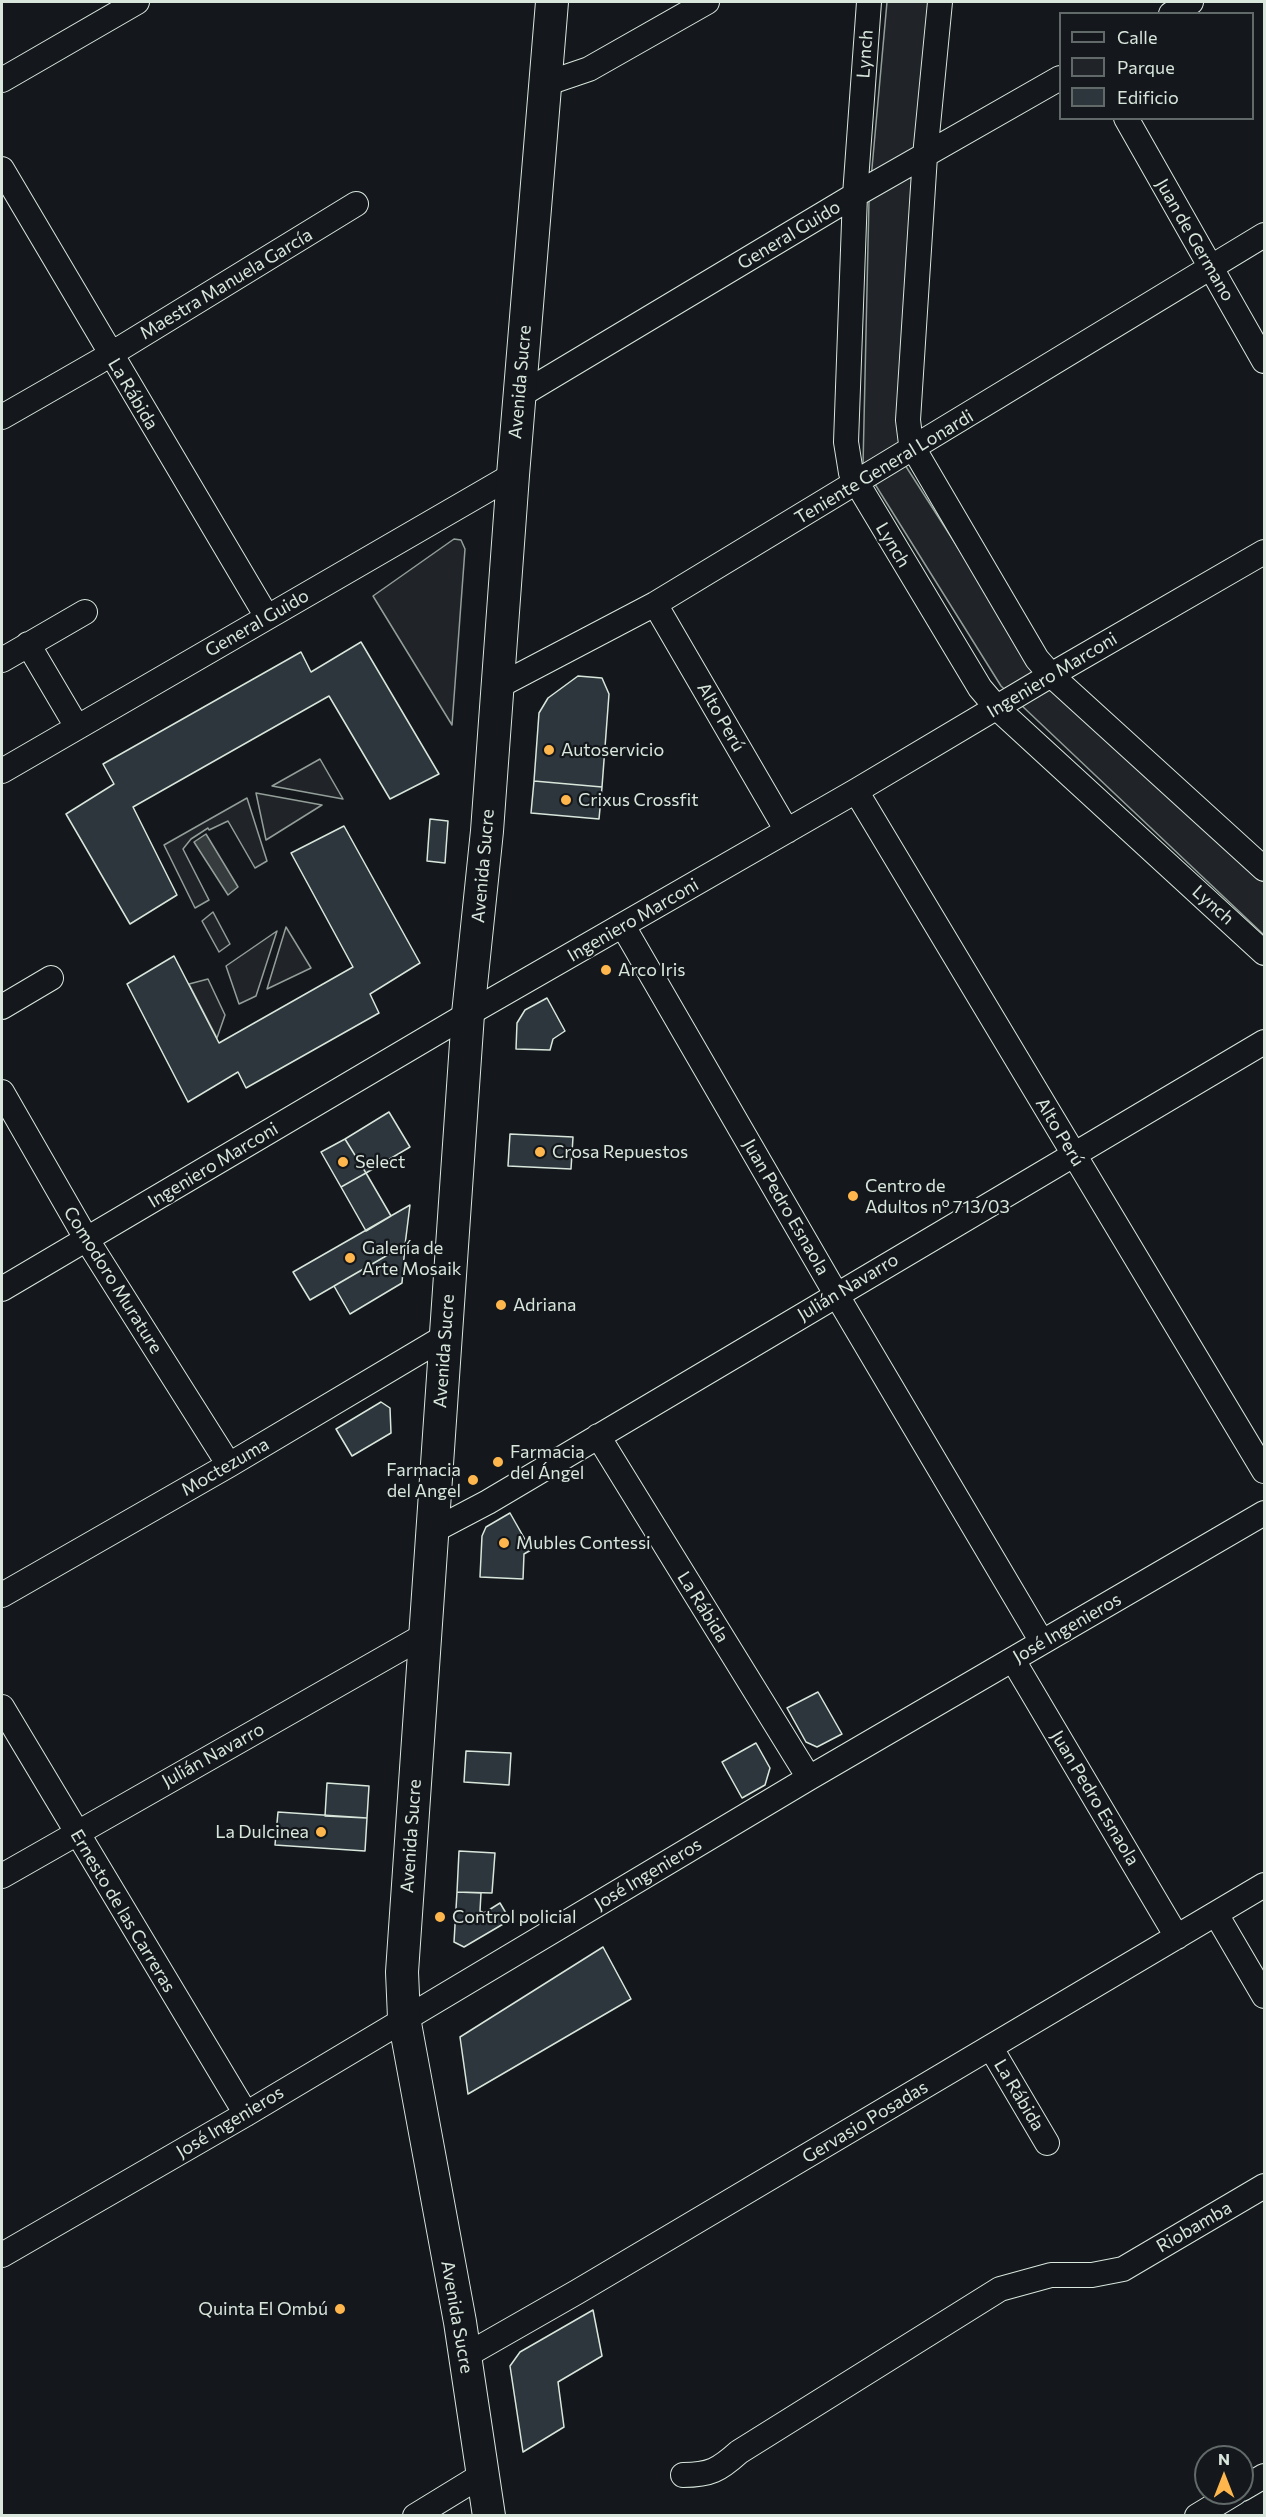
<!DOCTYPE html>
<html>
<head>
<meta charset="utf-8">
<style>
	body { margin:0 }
	#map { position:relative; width:1266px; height:2517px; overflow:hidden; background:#14181c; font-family:Commissioner,sans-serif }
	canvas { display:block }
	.frame { position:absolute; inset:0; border:3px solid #d8e6dc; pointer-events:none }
	.legend { position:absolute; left:1059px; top:12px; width:195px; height:108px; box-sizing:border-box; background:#14181c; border:2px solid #626a69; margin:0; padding:8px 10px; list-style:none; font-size:18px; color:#d8e6dc }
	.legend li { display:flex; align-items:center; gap:12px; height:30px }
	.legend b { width:30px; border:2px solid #626a69 }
	.north { position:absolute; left:1194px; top:2445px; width:60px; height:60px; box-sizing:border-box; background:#14181c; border:2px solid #626a69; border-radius:50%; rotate:0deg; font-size:16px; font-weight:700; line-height:24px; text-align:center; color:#d8e6dc }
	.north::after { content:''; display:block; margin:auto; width:21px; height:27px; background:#ffb74d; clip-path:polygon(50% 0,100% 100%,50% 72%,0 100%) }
</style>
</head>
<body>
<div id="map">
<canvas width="1266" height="2517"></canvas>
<div class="frame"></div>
<ul class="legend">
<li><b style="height:8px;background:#14181c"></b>Calle</li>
<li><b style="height:16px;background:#202428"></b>Parque</li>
<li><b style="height:16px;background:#2c363c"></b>Edificio</li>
</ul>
<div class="north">N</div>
</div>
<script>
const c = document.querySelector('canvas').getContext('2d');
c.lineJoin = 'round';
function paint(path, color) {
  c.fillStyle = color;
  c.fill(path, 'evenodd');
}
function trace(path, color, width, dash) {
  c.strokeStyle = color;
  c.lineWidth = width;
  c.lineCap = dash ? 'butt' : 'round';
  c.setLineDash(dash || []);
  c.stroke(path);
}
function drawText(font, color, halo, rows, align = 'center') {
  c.font = font + ' Commissioner,sans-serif';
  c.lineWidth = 4.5;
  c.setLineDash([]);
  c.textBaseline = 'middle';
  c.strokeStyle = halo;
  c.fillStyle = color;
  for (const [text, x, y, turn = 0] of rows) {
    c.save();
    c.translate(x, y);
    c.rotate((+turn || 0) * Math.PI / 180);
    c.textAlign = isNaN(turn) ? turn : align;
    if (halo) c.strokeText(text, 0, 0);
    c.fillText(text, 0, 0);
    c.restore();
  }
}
const green = new Path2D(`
	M887 2H930L898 454 1035 668 1264 877V935L1001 686 863 465 869 201Z
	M454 539 461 540 465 549 452 725 373 596Z
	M320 759 343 799 272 786Z
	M256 793 322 805 266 840Z
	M247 798 267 861 255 868 228 821 209 830 208 828 191 839 183 849 209 900 195 908 164 845Z
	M213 912 230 944 219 952 202 921Z
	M286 927 311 968 267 989Z
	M277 931 256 996 239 1004 226 966Z
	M208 979 225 1015 217 1038 189 984Z`);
paint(green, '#202428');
trace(green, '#939e99', 1.5);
const water = new Path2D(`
	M206 834 238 887 228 895 194 842Z`);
paint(water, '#363b3e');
trace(water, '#939e99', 1.5);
const building = new Path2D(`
	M361 642 439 774 390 799 329 696 133 807 177 895 130 924 66 814 114 784 103 764 301 652 311 672Z
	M578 676 602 678 609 694 602 787 534 781 539 713 548 698Z
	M534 781 602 787 599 819 531 813Z
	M430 819 448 821 445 863 427 861Z
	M344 826 420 963 370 994 379 1013 246 1088 238 1072 188 1102 127 984 174 956 219 1043 353 967 291 853Z
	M547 998 565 1031 553 1039 550 1050 516 1049 517 1023 525 1010Z
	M389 1112 410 1147 366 1173 345 1139Z
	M510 1134 573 1137 571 1169 508 1166Z
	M345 1139 366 1173 341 1187 321 1152Z
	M366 1173 391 1216 366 1231 341 1187Z
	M410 1205 405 1245 310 1300 293 1272Z
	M405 1245 402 1283 350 1314 334 1286Z
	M381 1402 390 1408 391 1433 352 1456 336 1429Z
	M510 1513 531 1550 524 1554 523 1579 480 1577 482 1536 486 1527Z
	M818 1692 842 1734 817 1747 806 1742 787 1708Z
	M756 1743 770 1768 765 1785 742 1798 722 1762Z
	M466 1751 511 1753 509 1785 464 1782Z
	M327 1783 369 1786 367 1818 325 1816Z
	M278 1812 367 1818 365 1851 275 1845Z
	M459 1851 495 1853 492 1893 457 1892Z
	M457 1892 481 1893 480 1911 484 1913 500 1903 510 1920 464 1947 454 1942Z
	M603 1947 631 1999 468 2094 460 2037Z
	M593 2310 602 2356 558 2382 564 2427 523 2452 510 2366 520 2352Z`);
paint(building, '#2c363c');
trace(building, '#d8e6dc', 1.5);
const minor = new Path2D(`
	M869 2 855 195 846 442 851 473 980 688 997 708 1264 953
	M940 2 925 156 908 420 911 444 1037 659 1051 675 1264 869
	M1171 14 1191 2
	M2 80 137 2
	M545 84 589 69 707 2
	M1126 118 1264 361
	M2 169 267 617
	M519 396 855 195 1060 78
	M2 417 98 362 356 204
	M655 604 787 831
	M28 644 77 727
	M2 660 85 612
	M497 687 655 604 1264 235
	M2 771 513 475
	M856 791 1264 1471
	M623 926 836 1294 1042 1642
	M2 1007 51 978
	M2 1092 87 1240 229 1465
	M2 1289 468 1014 856 791 1051 675 1264 552
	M598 1436 809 1778
	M431 1532 488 1502 1264 1042
	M2 1595 229 1465 446 1336
	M1013 1660 1177 1937
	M2 1707 246 2114
	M2 1876 425 1635
	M1216 1914 1264 1996
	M991 2048 1047 2143
	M2 2255 246 2114 809 1778 1264 1513
	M465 2356 577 2292 1264 1885
	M683 2475C710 2475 719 2470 739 2452L1000 2289 1051 2275H1092L1123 2269 1264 2186
	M1242 2489 1264 2476
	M415 2516 482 2475
	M1197 2516 1235 2493`);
const major = new Path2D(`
	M489 2516 460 2322 404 2018 402 1972 468 1014 487 831 513 475 552 2`);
trace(minor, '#d8e6dc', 26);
trace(major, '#d8e6dc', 34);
trace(minor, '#14181c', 24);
trace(major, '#14181c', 32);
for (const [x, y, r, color] of [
	[549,750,6,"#ffb74d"],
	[566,800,6,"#ffb74d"],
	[606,970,6,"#ffb74d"],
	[540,1152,6,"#ffb74d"],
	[343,1162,6,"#ffb74d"],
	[853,1196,6,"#ffb74d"],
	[350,1258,6,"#ffb74d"],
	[501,1305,6,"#ffb74d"],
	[498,1462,6,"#ffb74d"],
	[473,1480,6,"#ffb74d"],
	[504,1543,6,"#ffb74d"],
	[321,1832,6,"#ffb74d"],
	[440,1917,6,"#ffb74d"],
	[340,2309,6,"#ffb74d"]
]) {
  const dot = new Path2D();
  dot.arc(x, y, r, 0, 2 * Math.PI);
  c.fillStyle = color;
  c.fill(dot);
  trace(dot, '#14181c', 2);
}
drawText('18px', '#d8e6dc', '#14181c', [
	["Lynch",865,54,-86],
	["General Guido",789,235,-31],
	["Juan de Germano",1195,240,60],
	["Maestra Manuela García",226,284,-31],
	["Avenida Sucre",520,382,-85],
	["La Rábida",133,394,59],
	["Teniente General Lonardi",884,467,-31],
	["Lynch",893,545,59],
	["General Guido",257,623,-30],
	["Ingeniero Marconi",1052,675,-31],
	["Alto Perú",721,717,60],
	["Avenida Sucre",483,866,-85],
	["Lynch",1213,905,42],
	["Ingeniero Marconi",633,920,-30],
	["Alto Perú",1060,1132,59],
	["Ingeniero Marconi",213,1165,-31],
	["Juan Pedro Esnaola",786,1207,60],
	["Comodoro Murature",113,1280,58],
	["Julián Navarro",848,1287,-31],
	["Avenida Sucre",444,1351,-86],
	["Moctezuma",225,1467,-30],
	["La Rábida",703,1607,58],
	["José Ingenieros",1067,1628,-30],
	["Julián Navarro",213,1755,-29],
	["Juan Pedro Esnaola",1095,1798,59],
	["Avenida Sucre",411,1836,-86],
	["José Ingenieros",648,1874,-31],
	["Ernesto de las Carreras",123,1911,59],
	["La Rábida",1019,2095,59],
	["José Ingenieros",230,2122,-31],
	["Gervasio Posadas",865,2122,-31],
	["Riobamba",1194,2227,-30],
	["Avenida Sucre",457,2317,80]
]);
drawText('18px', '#d8e6dc', '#14181c', [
	["Autoservicio",561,750],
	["Crixus Crossfit",578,800],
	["Arco Iris",618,970],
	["Crosa Repuestos",552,1152],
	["Select",355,1162],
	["Centro de",865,1186],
	["Adultos nº 713/03",865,1207],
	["Galería de",362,1248],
	["Arte Mosaik",362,1269],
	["Adriana",513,1305],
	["Farmacia",510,1452],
	["del Ángel",510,1473],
	["Farmacia",461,1470,"right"],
	["del Angel",461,1491,"right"],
	["Mubles Contessi",516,1543],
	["La Dulcinea",309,1832,"right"],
	["Control policial",452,1917],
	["Quinta El Ombú",328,2309,"right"]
], 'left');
</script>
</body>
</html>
